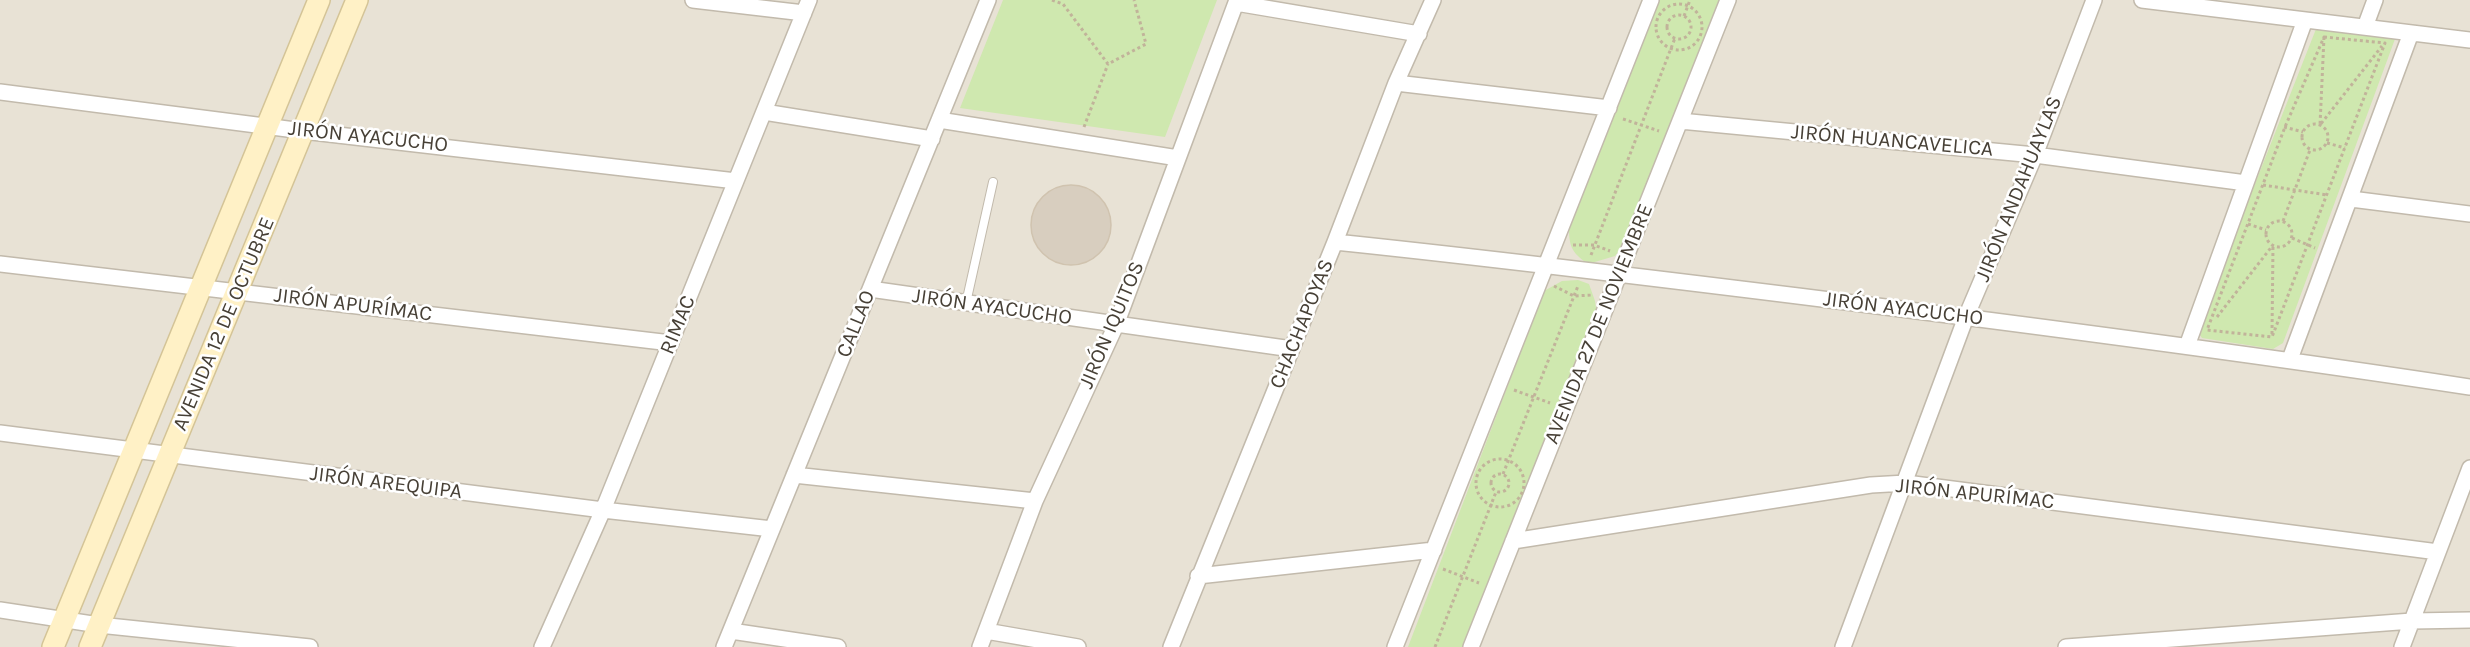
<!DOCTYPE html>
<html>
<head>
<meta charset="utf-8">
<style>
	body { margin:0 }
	canvas { display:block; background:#f4f0e7 }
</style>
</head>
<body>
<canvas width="2470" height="647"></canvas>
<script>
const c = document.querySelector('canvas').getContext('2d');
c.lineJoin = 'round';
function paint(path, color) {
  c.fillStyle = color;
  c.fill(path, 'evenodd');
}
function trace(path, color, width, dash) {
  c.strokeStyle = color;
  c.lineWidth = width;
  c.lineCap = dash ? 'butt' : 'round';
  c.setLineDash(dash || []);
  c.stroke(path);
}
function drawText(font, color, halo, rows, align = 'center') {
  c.font = font + ' Karla,sans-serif';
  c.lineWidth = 5;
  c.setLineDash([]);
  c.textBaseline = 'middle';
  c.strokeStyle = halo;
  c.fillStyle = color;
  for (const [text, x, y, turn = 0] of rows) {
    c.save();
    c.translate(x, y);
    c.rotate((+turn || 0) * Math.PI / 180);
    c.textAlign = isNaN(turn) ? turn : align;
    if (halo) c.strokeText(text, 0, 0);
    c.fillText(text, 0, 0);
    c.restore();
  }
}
paint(new Path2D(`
	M0 0H2470V647H0Z`), '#e8e2d5');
paint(new Path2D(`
	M1003 0H1217L1165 137 960 108Z
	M1659 0H1720L1622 247 1615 256 1588 264C1571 252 1569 246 1569 226Z
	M2316 29 2395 39 2283 343 2273 349 2202 338 2197 331Z
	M1578 280 1589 284 1595 301 1597 316 1465 647H1408L1544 291 1562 281Z`), '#cfe8af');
const building = new Path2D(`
	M1031 225a40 40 0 1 1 80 0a40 40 0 1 1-80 0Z`);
paint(building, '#d8cebf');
trace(building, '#d0c3af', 1.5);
const service = new Path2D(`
	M966 303 993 182`);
const minor = new Path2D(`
	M693 0 804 13
	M2142 0 2470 40
	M1236 3 1419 34
	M2365 27 2375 0
	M1396 83 1609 108
	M0 92 303 131 736 181
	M764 112 932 139
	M939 120 1178 158
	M1680 121 2035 155 2246 183
	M2351 199 2470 214
	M1335 242C1490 258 1644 277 1798 296 2022 324 2246 353 2470 387
	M0 264 671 343
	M870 289 1292 349
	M2187 346 2305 20
	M2290 359 2411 33
	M0 433 603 510 772 529
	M794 475 1035 501
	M1513 541 1871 485 1906 483 2438 552
	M1198 576 1434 550
	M0 610 99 625 310 647
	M731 631 838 647
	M986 631 1078 647
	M542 647 603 510 809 0
	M724 647 988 0
	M980 647 1035 501 1116 325 1237 0
	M1171 647 1335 242 1396 83 1433 0
	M1395 647 1651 0
	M1471 647 1728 0
	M1843 647 1966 317 2035 155 2094 0
	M2066 647 2412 621 2470 620
	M2402 647 2470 468`);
const secondary = new Path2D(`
	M53 647 319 0
	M90 647 357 0`);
trace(service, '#c2baac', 10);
trace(minor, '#c2baac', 18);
trace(secondary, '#d4c497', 24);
trace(new Path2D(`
	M1052 0 1063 4 1108 64 1146 44 1134 0
	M1656 27a23 23 0 1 1 46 0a23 23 0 1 1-46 0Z
	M1667 27a12 12 0 1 1 24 0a12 12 0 1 1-24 0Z
	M1684 16 1690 0
	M2324 37 2385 43 2272 337 2207 330 2285 127Z
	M2324 37 2320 125 2382 46
	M1623 119 1659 131
	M2302 137a13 13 0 1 1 26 0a13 13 0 1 1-26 0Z
	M1084 127 1108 64
	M2284 127 2303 132
	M2327 143 2345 148
	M2263 185 2327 195
	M2266 234a13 13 0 1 1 26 0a13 13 0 1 1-26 0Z
	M2283 221 2310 150
	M2248 224 2266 230
	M2292 238 2315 248
	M1573 245H1594L1610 251
	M1591 255 1675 38
	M1554 286 1574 296 1593 295
	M2217 317 2273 245
	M2272 334 2273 245
	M1514 390 1550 403
	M1476 483a24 24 0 1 1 48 0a24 24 0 1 1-48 0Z
	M1491 483a9 9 0 1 1 18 0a9 9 0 1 1-18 0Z
	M1503 474 1578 286
	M1443 569 1479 583
	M1435 647 1496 492`), '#c1b39a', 3, [3, 3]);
trace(service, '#fff', 8);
trace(minor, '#fff', 15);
trace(secondary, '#fff1c6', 21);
drawText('21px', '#474036', '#fff', [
	["JIRÓN AYACUCHO",368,137,6],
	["JIRÓN HUANCAVELICA",1892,141,5],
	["JIRÓN ANDAHUAYLAS",2019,189,-68],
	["JIRÓN APURÍMAC",353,305,7],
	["JIRÓN AYACUCHO",992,307,8],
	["JIRÓN AYACUCHO",1903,309,7],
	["AVENIDA 12 DE OCTUBRE",224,324,-67],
	["CALLAO",856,324,-68],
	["CHACHAPOYAS",1302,324,-68],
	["AVENIDA 27 DE NOVIEMBRE",1599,324,-68],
	["RIMAC",678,325,-68],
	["JIRÓN IQUITOS",1112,325,-67],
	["JIRÓN AREQUIPA",386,483,7],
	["JIRÓN APURÍMAC",1975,494,6]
]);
</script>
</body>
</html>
